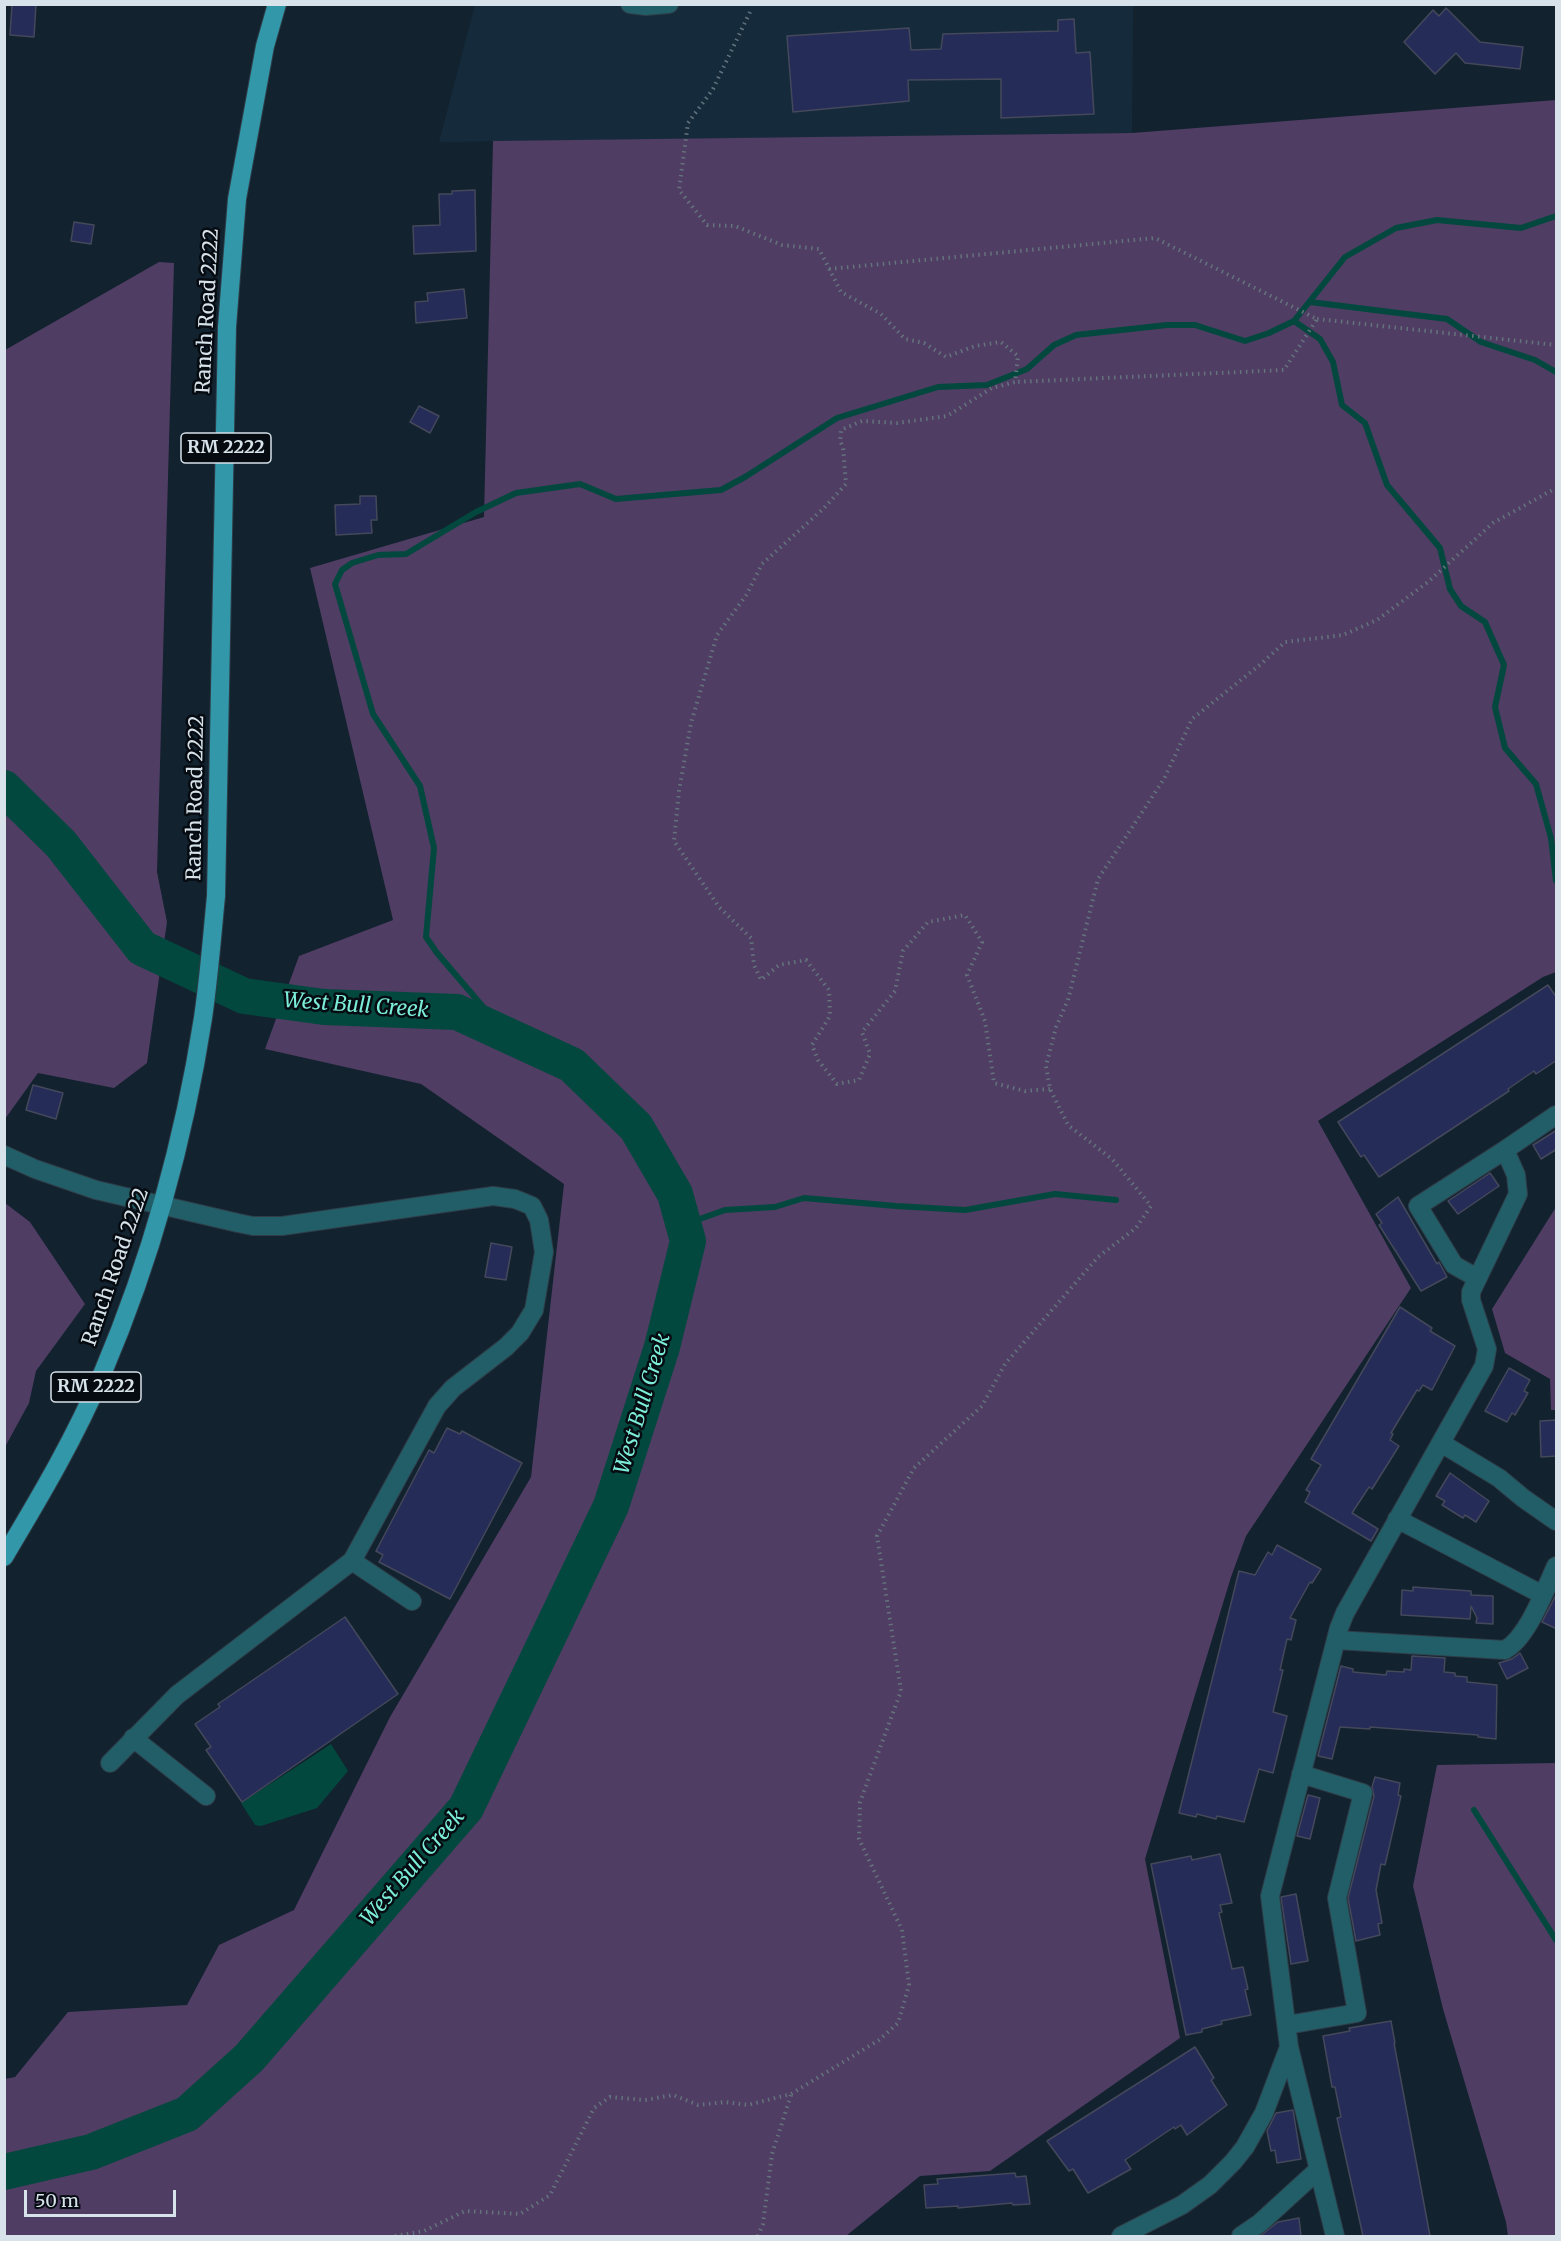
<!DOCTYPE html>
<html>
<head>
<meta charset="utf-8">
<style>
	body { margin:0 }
	#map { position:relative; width:1561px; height:2241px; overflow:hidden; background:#12222e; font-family:Merriweather,serif }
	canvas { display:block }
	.frame { position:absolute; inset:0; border:6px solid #d7e2ea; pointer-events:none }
	.scale { position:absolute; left:24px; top:2190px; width:152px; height:27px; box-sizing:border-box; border:3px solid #d7e2ea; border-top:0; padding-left:8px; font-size:18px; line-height:21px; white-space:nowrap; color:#d7e2ea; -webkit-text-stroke:4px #050b10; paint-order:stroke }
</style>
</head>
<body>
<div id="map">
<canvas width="1561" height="2241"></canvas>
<div class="frame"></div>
<div class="scale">50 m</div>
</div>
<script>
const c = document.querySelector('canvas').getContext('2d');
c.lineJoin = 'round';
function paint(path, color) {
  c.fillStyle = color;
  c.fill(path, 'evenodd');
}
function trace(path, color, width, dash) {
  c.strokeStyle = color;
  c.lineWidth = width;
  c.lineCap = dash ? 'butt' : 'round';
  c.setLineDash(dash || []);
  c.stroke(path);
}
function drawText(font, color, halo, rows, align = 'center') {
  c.font = font + ' Merriweather,serif';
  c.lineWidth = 5;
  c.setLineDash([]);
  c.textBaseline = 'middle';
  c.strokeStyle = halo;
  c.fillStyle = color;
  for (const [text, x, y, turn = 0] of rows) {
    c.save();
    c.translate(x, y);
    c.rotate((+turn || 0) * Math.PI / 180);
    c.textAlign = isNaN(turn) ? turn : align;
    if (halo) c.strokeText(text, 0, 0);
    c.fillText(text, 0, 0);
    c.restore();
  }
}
paint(new Path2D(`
	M475 5H1133L1132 133 439 142Z`), '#152b3c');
paint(new Path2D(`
	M1556 100V972L1543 977 1318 1121 1411 1288 1246 1536 1231 1577 1145 1859 1180 2038 990 2171 920 2176 846 2236H5V2079L15 2077 68 2012 187 2005 219 1945 294 1910 390 1717 531 1477 564 1184 421 1084 265 1049 299 956 393 920 310 568 484 517 493 141 1132 133Z
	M159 262 174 263 157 872 167 922 147 1063 114 1088 38 1073 5 1119V350Z
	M5 1203 30 1222 85 1304 36 1371 29 1403 5 1447Z
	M1556 1207V1410H1551L1550 1379 1505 1353 1492 1309Z
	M1556 1763V2236H1508L1506 2222 1443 2009 1413 1886 1437 1765Z`), '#4f3d63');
paint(new Path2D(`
	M331 1744 348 1771 317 1808 261 1826 255 1825 241 1803Z`), '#03483e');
trace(new Path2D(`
	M1310 302 1447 319 1481 342 1535 360 1556 372
	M1294 321 1320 339 1333 362 1342 405 1365 423 1387 485 1440 548 1450 589 1461 606 1485 622 1504 665 1495 707 1505 748 1536 784 1551 838 1556 881
	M508 1036 437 953 426 937 434 848 420 786 373 714 335 584 342 570 352 563 378 555 406 554 476 512 516 493 580 484 616 499 721 490 745 477 837 418 938 387 987 385 1027 369 1054 345 1076 335 1167 325H1195L1245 341 1269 333 1294 321 1345 257 1396 228 1437 220 1521 228 1556 216
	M683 1225 725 1210 775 1207 804 1198 896 1206 965 1210 1055 1194 1116 1200
	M1474 1810 1556 1940`), '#03483e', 6);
trace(new Path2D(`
	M4 788 61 844 142 948 244 996 324 1007 457 1012 572 1065 636 1127 675 1194 688 1241 662 1347 611 1506 466 1808 249 2058 187 2114 91 2152 4 2172`), '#03483e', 36);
const building = new Path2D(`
	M12 4H36L34 37 10 35Z
	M1446 8 1480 42 1523 47 1520 69 1465 63 1456 53 1435 74 1404 42 1433 10 1439 16Z
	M1074 19 1076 53 1090 52 1094 114 1001 118V79L908 80 909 101 793 112 787 36 909 28 911 50 941 49 943 34 1058 31V20Z
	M475 190 476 251 414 254 413 226 440 225 439 194H452V191Z
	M74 222 94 225 91 244 71 241Z
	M464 289 467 318 416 323 415 302 428 301 427 293Z
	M419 406 439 416 430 433 410 422Z
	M360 496H376L377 520H371L372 533 336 535 335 505 360 504Z
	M1548 985 1557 998V1060L1536 1074 1534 1071 1508 1089 1509 1091 1379 1177 1364 1155 1361 1157 1338 1122Z
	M33 1085 63 1093 56 1119 26 1110Z
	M1557 1130V1149L1541 1159 1533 1145Z
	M1490 1173 1499 1186 1458 1214 1448 1201Z
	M1398 1197 1437 1264 1439 1262 1447 1277 1421 1291 1379 1225 1382 1223 1376 1214Z
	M491 1243 512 1247 506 1280 485 1277Z
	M1400 1307 1432 1328 1430 1331 1455 1346 1432 1390 1423 1385 1419 1391 1417 1390 1391 1433 1393 1434 1390 1440 1399 1446 1372 1489 1369 1487 1352 1513 1378 1529 1371 1541 1305 1502 1310 1492 1306 1490 1321 1465 1311 1459Z
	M1509 1368 1530 1380 1524 1391 1528 1393 1515 1415 1512 1413 1507 1422 1485 1411Z
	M1557 1420V1456L1541 1457 1540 1421Z
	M447 1428 460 1434 462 1431 522 1463 450 1599 379 1562 383 1555 376 1551 429 1450 434 1453Z
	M1450 1473 1489 1501 1476 1522 1465 1515 1463 1518 1442 1505 1445 1501 1436 1496Z
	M1277 1545 1321 1569 1312 1583 1310 1582 1290 1618 1296 1620 1291 1640 1287 1639 1280 1670H1283L1273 1712 1287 1716 1273 1773 1259 1769 1244 1822 1217 1816 1216 1819 1197 1814 1196 1817 1179 1813 1239 1571 1255 1575 1268 1552 1272 1555Z
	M1413 1587 1471 1591V1595L1493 1596V1624L1476 1623 1477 1618 1471 1606 1470 1619 1401 1615 1402 1590 1413 1591Z
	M1557 1593V1629L1542 1622Z
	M345 1617 398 1694 242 1802 206 1750 211 1747 195 1724 220 1707 218 1704Z
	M1520 1653 1528 1668 1507 1679 1499 1663 1512 1659Z
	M1412 1656 1445 1658 1444 1672 1455 1673V1676L1467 1677V1682L1497 1685 1496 1739 1478 1737V1735L1370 1727V1729L1340 1727 1332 1759 1318 1756 1341 1666 1353 1669V1672L1386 1675 1387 1671 1404 1672V1669L1411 1670Z
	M1375 1777 1400 1783 1398 1795 1401 1796 1385 1865 1381 1864 1376 1890 1382 1923 1378 1924 1380 1935 1356 1941 1348 1898 1374 1796 1372 1787Z
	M1308 1795 1320 1798 1310 1839 1297 1836Z
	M1220 1854 1232 1903 1220 1905 1222 1912 1219 1913 1232 1969 1243 1967 1248 1989 1245 1990 1251 2015 1221 2021 1222 2024 1202 2029V2032L1186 2035 1151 1864 1191 1856 1192 1860Z
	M1296 1894 1308 1961 1291 1964 1281 1897Z
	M1391 2021 1395 2043H1394L1430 2236H1363L1337 2118 1341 2117 1335 2087H1332L1323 2036 1350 2031 1349 2028Z
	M1195 2047 1214 2078 1211 2080 1227 2105 1187 2135 1181 2125 1175 2129 1174 2127 1125 2160 1131 2169 1088 2193 1073 2169 1069 2171 1047 2141Z
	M1293 2110 1301 2159 1277 2163 1275 2150 1271 2151 1267 2131 1276 2113Z
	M1015 2173 1016 2177 1026 2176 1030 2204 1013 2205 1012 2203 958 2208V2206L926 2208 924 2185 938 2184 937 2179Z
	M1299 2218 1301 2236H1260L1278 2222Z`);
paint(building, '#252c58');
trace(building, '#44485b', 1.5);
const minor = new Path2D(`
	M630 4 646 6 669 4
	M4 1155 35 1169 96 1190 238 1223 253 1226H282L493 1196 515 1199 532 1206 539 1220 544 1252 534 1310 520 1333 506 1347 453 1388 437 1406 352 1561 177 1695 110 1763
	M1477 1278 1454 1265 1418 1206 1505 1150
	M1441 1443 1499 1478 1523 1498 1556 1521
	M1397 1519 1543 1595
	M352 1561 412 1601
	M1336 1640 1505 1650C1528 1637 1545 1590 1556 1566
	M133 1738 206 1796
	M1287 2025 1357 2013 1337 1898 1363 1793 1301 1774
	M1289 2047 1335 2236
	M1121 2236 1182 2205 1210 2185 1233 2162 1245 2147 1264 2113 1289 2047 1270 1896 1339 1628 1345 1613 1484 1366 1487 1349 1471 1300V1292L1518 1194 1516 1175 1505 1150 1556 1115
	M1241 2236 1260 2223 1318 2170`);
const major = new Path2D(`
	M4 1557C40 1497 76 1436 103 1372 151 1259 184 1140 203 1018 209 977 212 937 216 896L227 327 237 199 265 46 277 4`);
trace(minor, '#2e3d48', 20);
trace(major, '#2e3d48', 20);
trace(new Path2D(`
	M750 12 713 89 688 123 679 190 707 225 735 226 782 245 819 249 841 292 881 314 905 339 924 343 946 357 975 346 1001 342 1018 356 1015 382 992 388 947 416 897 423 862 421 841 430 840 441 843 447 846 484 823 509 762 564 747 594 717 635 691 723 679 791 674 841 719 907 751 938 754 965 761 980 779 965 806 960 829 990 830 1016 812 1045 818 1060 837 1084 859 1080 870 1054 862 1032 895 991 903 951 928 922 965 915 982 942 967 975 985 1021 994 1083 1025 1091 1050 1089
	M829 269 1155 238 1317 319 1284 370 1015 382
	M1317 319 1556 345
	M395 2236 424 2231 465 2211 520 2214 550 2195 594 2108 610 2097 645 2100 673 2095 698 2105 725 2102 748 2105 791 2094 879 2040 898 2023 909 1985 902 1930 859 1839 860 1802 901 1691 877 1536 914 1468 982 1406 1005 1364 1098 1257 1136 1228 1151 1206 1112 1159 1068 1125 1050 1089 1046 1066 1056 1027 1068 1000 1098 879 1164 779 1192 719 1261 664 1285 642 1343 635 1377 620 1428 582 1493 523 1556 488
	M758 2236 763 2224 772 2154 791 2095`), '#65737d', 4, [1.5, 4.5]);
trace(minor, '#225e68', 18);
trace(major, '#3197a9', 18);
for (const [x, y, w] of [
	[226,448,90],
	[96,1387,90]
]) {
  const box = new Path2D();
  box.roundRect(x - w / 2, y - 15, w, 30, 4.5);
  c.fillStyle = '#050b10';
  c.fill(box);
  trace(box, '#d7e2ea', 1.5);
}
drawText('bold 18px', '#d7e2ea', null, [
	["RM 2222",226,448],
	["RM 2222",96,1387]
]);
drawText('20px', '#d7e2ea', '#050b10', [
	["Ranch Road 2222",208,311,-87],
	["Ranch Road 2222",196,798,-89],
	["Ranch Road 2222",116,1267,-71]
]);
drawText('italic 21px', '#7bedd8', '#050b10', [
	["West Bull Creek",356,1006,4],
	["West Bull Creek",643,1404,-73],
	["West Bull Creek",413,1868,-49]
]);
</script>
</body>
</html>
